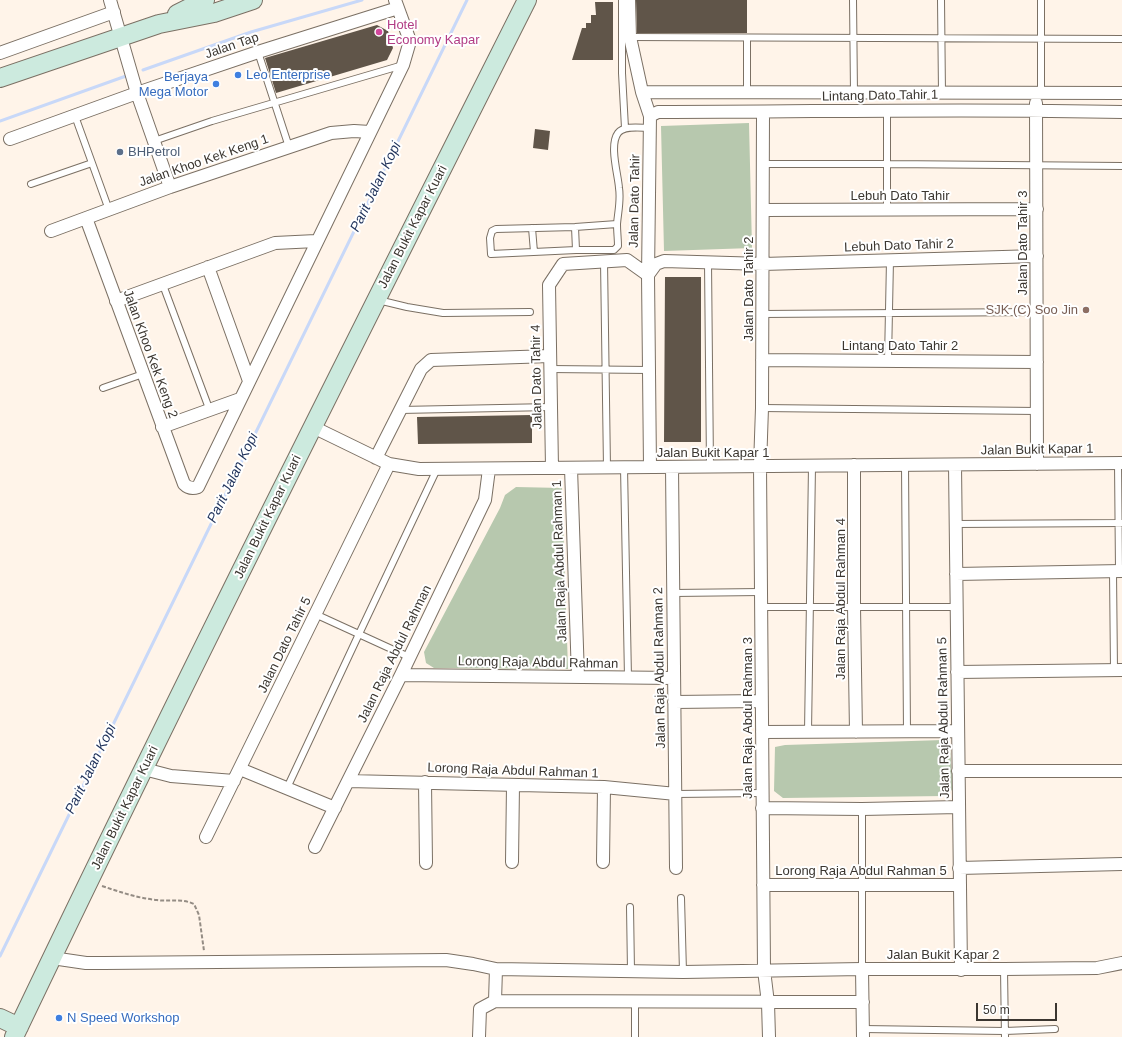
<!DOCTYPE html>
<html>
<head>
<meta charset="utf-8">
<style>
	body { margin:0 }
	#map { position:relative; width:1122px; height:1037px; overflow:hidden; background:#fff4e9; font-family:Helvetica,sans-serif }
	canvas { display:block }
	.scale { position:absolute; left:976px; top:1003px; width:81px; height:18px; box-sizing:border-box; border:2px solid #3b3630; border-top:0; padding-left:5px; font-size:12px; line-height:14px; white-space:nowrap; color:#3b3630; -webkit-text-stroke:3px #fff; paint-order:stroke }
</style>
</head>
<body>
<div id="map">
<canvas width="1122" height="1037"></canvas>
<div class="scale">50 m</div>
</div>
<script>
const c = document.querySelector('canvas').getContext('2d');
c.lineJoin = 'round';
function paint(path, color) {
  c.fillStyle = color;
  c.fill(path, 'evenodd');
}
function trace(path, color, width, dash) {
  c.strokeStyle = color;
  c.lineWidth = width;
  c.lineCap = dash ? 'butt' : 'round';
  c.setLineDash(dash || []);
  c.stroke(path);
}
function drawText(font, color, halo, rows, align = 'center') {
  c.font = font + ' Helvetica,sans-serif';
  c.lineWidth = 4;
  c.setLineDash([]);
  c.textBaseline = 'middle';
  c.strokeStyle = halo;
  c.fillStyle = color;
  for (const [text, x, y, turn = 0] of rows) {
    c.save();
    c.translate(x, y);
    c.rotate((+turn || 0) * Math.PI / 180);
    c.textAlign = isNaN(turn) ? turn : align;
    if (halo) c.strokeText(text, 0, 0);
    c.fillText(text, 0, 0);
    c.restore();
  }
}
paint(new Path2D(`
	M749 123 752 248 664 251 661 126Z
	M516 487 562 488 568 669 434 668 426 663 424 652 500 508 505 495Z
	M943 740 950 748 953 789 945 796 783 798 774 791 775 747 785 745Z`), '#b7c8ae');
trace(new Path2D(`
	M143 70 251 32 362 0
	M0 121 126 76
	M0 956 467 0`), '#c8d8f8', 3);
paint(new Path2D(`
	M636 0H747V33H637Z
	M595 2H613V60H572L582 28H586V23H591V15H596Z
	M377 25 388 31 393 48 387 60 276 93 265 58Z
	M535 129 550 131 548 150 533 148Z
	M665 277H701V442H664Z
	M532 415V443L418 444 417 417Z`), '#605549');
const lane = new Path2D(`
	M622 0V73L625 128
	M853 0 854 93
	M941 0 942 93
	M1041 0V93
	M630 37 1122 39
	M747 38V92
	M258 52 289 147
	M887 110V210
	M75 116 109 210
	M154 141 212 121 403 65
	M763 164H888L1122 166
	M31 184 92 163
	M617 224 575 227 496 229 492 231 490 238 491 254 576 250H614L618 246C618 239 617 232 617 224 618 212 621 200 619 188 618 174 609 145 618 133 624 125 641 128 650 128
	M575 227 576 250
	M532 228 534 252
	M604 261 607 468
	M708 262 710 467
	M163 285 210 411
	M378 300 407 307 443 313 530 312
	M762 314 1037 312
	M888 360 890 260
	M550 369 649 370
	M103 388 143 374
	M762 408 1037 411
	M400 410 551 407
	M1118 463 1119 571
	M905 465 907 732
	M624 467 628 678
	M955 524 1122 523
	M1113 572 1114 670
	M673 593 761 592
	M761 607H956
	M315 614 409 657
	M808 732 812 466
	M287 788 359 634 437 469
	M676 794 762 793
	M681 898 683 972
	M630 907 631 971
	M862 969V809
	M1004 969 1005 1037
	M863 1029 1005 1031 1055 1029
	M635 1037V1002`);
const street = new Path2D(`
	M110 0 137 93 170 187
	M629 0 630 37 642 92 650 116
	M0 53 114 12
	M642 92 1122 93
	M1036 103 1037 464
	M763 112 762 408 760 466 764 970 768 1003 769 1037
	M10 139 137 93 258 52 398 8
	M763 210 1037 209
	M86 218 184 484C188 488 192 489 198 487L403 65 410 41 395 0
	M51 231 170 187 331 133 354 131 370 132
	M208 267 249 381
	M648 275 650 116 658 112C813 112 967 108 1122 112
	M116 301 275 243 316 241
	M762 360 1037 362
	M162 427 240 399
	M313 427 389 464 419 469 1122 463
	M376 458 421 369 431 360 550 356
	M854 465V607L856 732
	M955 465 961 970
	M650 467 648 275 656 264 664 261 763 264 1037 256
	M672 467 676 868
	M552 468 549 285 563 264 627 260 648 275
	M571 468 578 677
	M956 574 1122 571
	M957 672 1122 670
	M401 675 674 678
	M674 702 761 701
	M762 732 958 731
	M144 769 171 776 234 781
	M240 769 335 808
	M958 771H1122
	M348 781 604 787 676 794
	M425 782 426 863
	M762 808 862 809 959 807
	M206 837 389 464
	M315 847 401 675 485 500 489 469
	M512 862 513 785
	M603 862 604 787
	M959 868 1122 864
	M763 885H960
	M52 958 86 963H104L446 960 473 964 496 969 683 972 862 969H1004L1097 968 1122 963
	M862 969 863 1037
	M495 1001 496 969
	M479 1037 480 1009 495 1001 863 1002`);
const secondary = new Path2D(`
	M177 14 205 0
	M0 78 159 24 214 13 253 0
	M0 1018 19 1027
	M14 1037C180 689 354 344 527 0`);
trace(lane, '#7b7064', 8);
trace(street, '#7b7064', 14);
trace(secondary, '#7b7064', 20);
trace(new Path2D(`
	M102 886C120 892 137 898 157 900 170 902 181 898 194 904L199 915 204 951`), '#948c84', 2, [4, 2]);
trace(lane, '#fff', 6);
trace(street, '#fff', 12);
trace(secondary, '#cceade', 18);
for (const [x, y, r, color] of [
	[379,32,4,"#d1479c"],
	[238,75,4,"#3f7fe0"],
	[216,84,4,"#3f7fe0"],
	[120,152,4,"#5c6f8a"],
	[1086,310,4,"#8d6e63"],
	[59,1018,4,"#3f7fe0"]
]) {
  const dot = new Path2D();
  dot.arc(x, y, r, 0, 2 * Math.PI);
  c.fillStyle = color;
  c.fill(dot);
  trace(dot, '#fff', 1.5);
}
drawText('13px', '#b23c85', '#fff', [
	["Hotel",387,25],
	["Economy Kapar",387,40]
], 'left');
drawText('13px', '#3b3630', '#fff', [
	["Jalan Tap",232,46,-19],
	["Lintang Dato Tahir 1",880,96,-1],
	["Jalan Khoo Kek Keng 1",204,161,-19],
	["Lebuh Dato Tahir",900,196],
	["Jalan Dato Tahir",635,201,-89],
	["Jalan Bukit Kapar Kuari",413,227,-63],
	["Jalan Dato Tahir 3",1023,243,-90],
	["Lebuh Dato Tahir 2",899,246,-2],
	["Jalan Dato Tahir 2",749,289,-90],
	["Lintang Dato Tahir 2",900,346],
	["Jalan Khoo Kek Keng 2",150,354,70],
	["Jalan Dato Tahir 4",537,377,-91],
	["Jalan Bukit Kapar 1",1037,450,-1],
	["Jalan Bukit Kapar 1",713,453],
	["Jalan Bukit Kapar Kuari",268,517,-64],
	["Jalan Raja Abdul Rahman 1",560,561,-92],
	["Jalan Raja Abdul Rahman 4",841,599,-90],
	["Jalan Dato Tahir 5",285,645,-64],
	["Jalan Raja Abdul Rahman",395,654,-64],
	["Lorong Raja Abdul Rahman",538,663,1],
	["Jalan Raja Abdul Rahman 2",660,668,-91],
	["Jalan Raja Abdul Rahman 3",748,718,-90],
	["Jalan Raja Abdul Rahman 5",944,718,-91],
	["Lorong Raja Abdul Rahman 1",513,771,2],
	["Jalan Bukit Kapar Kuari",125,808,-64],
	["Lorong Raja Abdul Rahman 5",861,871],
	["Jalan Bukit Kapar 2",943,955]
]);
drawText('13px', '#366cbe', '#fff', [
	["Leo Enterprise",246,75],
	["Berjaya",208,77,"right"],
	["Mega Motor",208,92,"right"],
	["N Speed Workshop",67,1018]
], 'left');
drawText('13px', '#4e5e75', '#fff', [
	["BHPetrol",128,152]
], 'left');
drawText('13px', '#785e54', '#fff', [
	["SJK (C) Soo Jin",1078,310]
], 'right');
drawText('italic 14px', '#1e315a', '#fff', [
	["Parit Jalan Kopi",376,187,-64],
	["Parit Jalan Kopi",233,478,-64],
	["Parit Jalan Kopi",91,769,-64]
]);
</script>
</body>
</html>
